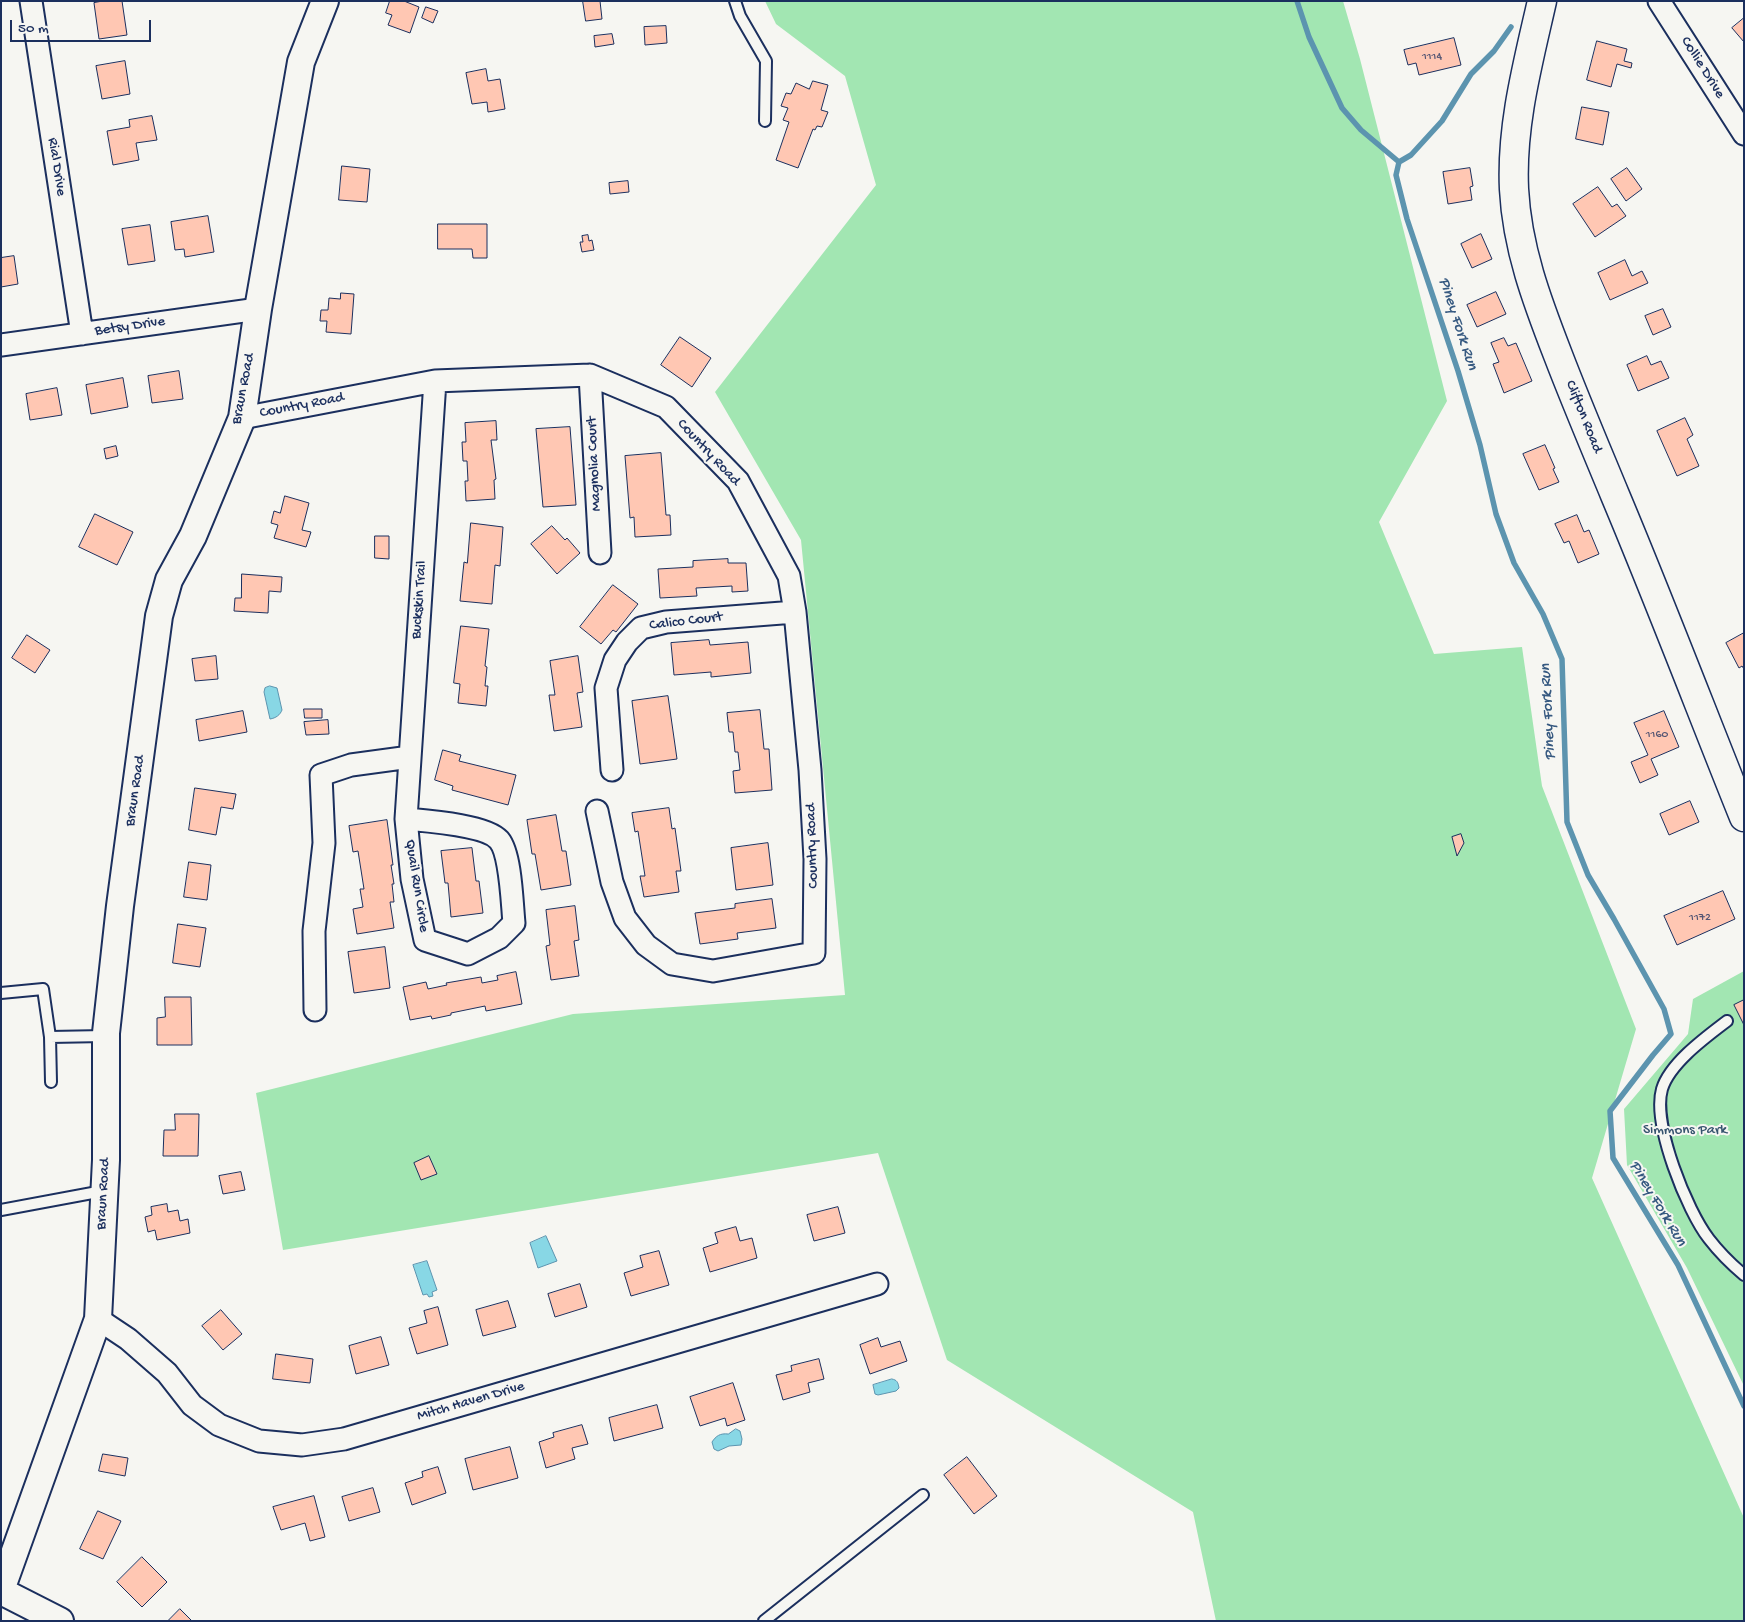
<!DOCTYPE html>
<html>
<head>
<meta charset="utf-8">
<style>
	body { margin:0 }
	#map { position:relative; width:1745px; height:1622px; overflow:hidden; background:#f6f6f2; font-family:"Gochi Hand",sans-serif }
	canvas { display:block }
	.frame { position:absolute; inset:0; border:2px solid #1b2f5e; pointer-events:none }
	.scale { position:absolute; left:10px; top:20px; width:141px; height:22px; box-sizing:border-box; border:2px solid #1b2f5e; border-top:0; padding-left:6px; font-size:15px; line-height:18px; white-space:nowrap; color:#1b2f5e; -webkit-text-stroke:4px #f6f6f2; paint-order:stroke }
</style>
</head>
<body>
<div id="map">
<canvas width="1745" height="1622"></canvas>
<div class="frame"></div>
<div class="scale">50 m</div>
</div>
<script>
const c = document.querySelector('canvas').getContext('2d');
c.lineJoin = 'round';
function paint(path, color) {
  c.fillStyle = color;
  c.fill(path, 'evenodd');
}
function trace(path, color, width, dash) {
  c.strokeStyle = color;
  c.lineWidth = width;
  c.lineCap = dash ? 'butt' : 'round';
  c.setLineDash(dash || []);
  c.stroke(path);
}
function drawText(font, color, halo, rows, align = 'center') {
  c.font = font + ' "Gochi Hand",sans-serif';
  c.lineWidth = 4;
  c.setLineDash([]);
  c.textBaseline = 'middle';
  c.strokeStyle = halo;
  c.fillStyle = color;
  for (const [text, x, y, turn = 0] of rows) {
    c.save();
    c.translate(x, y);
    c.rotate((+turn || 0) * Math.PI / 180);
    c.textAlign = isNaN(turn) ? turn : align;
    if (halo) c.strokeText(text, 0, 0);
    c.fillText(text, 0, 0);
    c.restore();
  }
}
paint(new Path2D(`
	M765 1H1343L1360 59 1447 401 1379 522 1434 654 1522 647 1542 786 1636 1029 1592 1178 1744 1518V1621H1216L1193 1512 947 1360 878 1153 283 1250 256 1093 573 1014 845 995 801 540 715 392 876 185 845 76 776 24Z
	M1744 971V1386L1687 1268 1627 1165 1624 1109 1688 1034 1693 999Z`), '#a2e6b2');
const water = new Path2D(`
	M270 686 277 688 282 710C280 715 276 718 270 719L264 692 265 688Z
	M546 1236 557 1261 538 1268 530 1243Z
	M427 1261 437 1290 432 1292 433 1296 429 1297 427 1294 423 1295 413 1265Z
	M892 1379C897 1380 898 1382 899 1388L896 1391 878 1395 875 1394 873 1385Z
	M736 1429 740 1431 742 1439 741 1445 729 1446 718 1451 714 1449 712 1442C716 1436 720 1433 728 1434Z`);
paint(water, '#88d7e5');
trace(water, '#5c94af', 1);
trace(new Path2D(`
	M1297 1 1309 37 1342 108 1361 130 1399 162 1396 175 1407 219 1458 371 1480 445 1496 514 1514 563 1543 614 1562 659 1567 822 1588 875 1614 919 1664 1009 1671 1034 1653 1055 1610 1111 1613 1158 1678 1265 1744 1406
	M1399 162 1411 155 1442 121 1471 74 1494 51 1511 27`), '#5c94af', 5.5);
const building = new Path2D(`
	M103 1H122L127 35 99 39 94 3Z
	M390 1H404L419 7 410 33 388 25 392 15 386 13Z
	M583 1H600L602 19 586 21Z
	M426 7 438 11 433 23 422 18Z
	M1744 18V42L1732 28Z
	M666 26 667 43 645 45 644 27Z
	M612 34 614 44 595 47 594 36Z
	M1454 38 1461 65 1419 75 1416 63 1408 65 1404 50Z
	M1597 41 1627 49 1624 61 1632 63 1631 68 1617 64 1611 87 1587 80Z
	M125 61 130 94 102 99 96 66Z
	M486 69 488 81 500 79 505 109 488 112 487 102 472 104 466 73Z
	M813 81 828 85 821 110 828 112 822 127 817 126 815 130 813 129 798 168 776 160 789 122 783 120 788 108 781 106 786 93 791 94 796 83 809 89Z
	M1582 107 1609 112 1603 145 1576 139Z
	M152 116 157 140 136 143 139 160 113 165 107 131 130 127 129 120Z
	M342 166 370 169 367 202 339 200Z
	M1470 168 1473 186 1470 187 1472 200 1448 204 1443 172Z
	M1627 168 1642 189 1626 201 1611 179Z
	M628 181 629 192 610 194 609 183Z
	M1598 187 1612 207 1617 204 1626 216 1595 237 1573 204Z
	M208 216 214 252 185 257 184 249 175 250 171 222Z
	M438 224H487V258H473L472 249H438Z
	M150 225 155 261 128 265 122 229Z
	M1481 234 1492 259 1472 268 1461 244Z
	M588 235 589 241 592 240 594 250 582 252 580 242H583L582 236Z
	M14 256 18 284 1 287V258Z
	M1625 260 1632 276 1642 271 1648 283 1610 300 1598 273Z
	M1496 292 1506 314 1477 327 1467 305Z
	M341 293 354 294 351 334 326 332 327 321H320L321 310H328L329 298 340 299Z
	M1663 309 1671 327 1653 335 1645 316Z
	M680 337 711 358 692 387 661 365Z
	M1504 338 1508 346 1516 343 1532 381 1504 393 1493 364 1499 362 1491 343Z
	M1647 356 1651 365 1661 361 1669 378 1638 391 1627 365Z
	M179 371 183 399 152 403 148 376Z
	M123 378 128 407 91 414 86 385Z
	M57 388 62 415 30 420 26 394Z
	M1685 418 1693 435 1687 439 1699 466 1677 476 1657 431Z
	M496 421 497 440H491L496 479 494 480 495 499 466 501 465 481H468L467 461H463L462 442H466L465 423Z
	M570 427 576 505 543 507 536 429Z
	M1545 445 1555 468 1553 469 1559 482 1539 490 1523 454Z
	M116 446 118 456 106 459 104 449Z
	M661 453 666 515H670L671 535 635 537 634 517 630 518 625 456Z
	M285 496 309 503 302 530 311 532 306 547 274 538 278 525 271 523 274 511 280 513Z
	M95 514 133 532 117 565 79 547Z
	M1577 515 1584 532 1589 530 1599 554 1578 563 1569 541 1564 543 1555 524Z
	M471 523 503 527 500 566 495 565 492 604 460 601 464 562 467 563Z
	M552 526 565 540 567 538 580 553 557 574 531 544Z
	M375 536H389V559L375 558Z
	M728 559V563H746L748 591 732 592V586L696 588 697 596 660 598 658 569 693 567V561Z
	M242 574 282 577 281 592 269 591 268 613 234 611 235 598H241Z
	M613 585 638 604 616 632 613 630 601 644 580 627Z
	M461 626 489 629 485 666 487 667 485 686H488L486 706 458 703 460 684 454 683Z
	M1744 633V669L1742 666 1739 668 1726 643Z
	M27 635 50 650 35 673 12 658Z
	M709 640 710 645 748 642 751 673 711 677V672L674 675 671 643Z
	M216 656 218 679 195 681 192 659Z
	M578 656 583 692 577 693 582 727 554 731 549 695H555L550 661Z
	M668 696 677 759 640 764 632 701Z
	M304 709H322V718H305Z
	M760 710 764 749H769L772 790 735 793 733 771 740 770 738 752H735L733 732H729L727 713Z
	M243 711 247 732 199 741 196 720Z
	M1664 711 1679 747 1651 759 1658 775 1640 783 1631 762 1648 755 1634 723Z
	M328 720 329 734 306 735 304 722Z
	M443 750 461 755 459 761 516 775 508 805 452 790 453 786 435 780Z
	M195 788 236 794 233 809 221 807 216 835 189 830Z
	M1690 801 1699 822 1669 835 1660 814Z
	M669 808 672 829 675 828 681 871H676L679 892 644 897 640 876H645L638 831 635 832 632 813Z
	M556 815 562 851H566L571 885 541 890 535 854H532L527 820Z
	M387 820 393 865H391L394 884H392L394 902H390L394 928 357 934 353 909 363 907 360 889H364L358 851 353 852 349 826Z
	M1461 834 1464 843 1457 856 1452 837Z
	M768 843 773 885 736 890 731 848Z
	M472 848 476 881H479L483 913 451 917 448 883H445L441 851Z
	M189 862 211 865 207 900 184 897Z
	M1723 891 1735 919 1677 945 1664 916Z
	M772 899 776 928 737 933 738 939 700 944 695 913 735 908V904Z
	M575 906 579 940 574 941 579 976 551 980 546 946 550 945 546 910Z
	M178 924 206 928 200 967 173 963Z
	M385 947 390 988 354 993 348 952Z
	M516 972 522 1004 486 1011 485 1006 451 1013V1015L432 1019 431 1016 410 1020 403 987 426 982 428 989 447 985 446 983 481 977 482 983 498 980 497 976Z
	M165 997H191L192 1045H157V1018L165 1017Z
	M1744 1000V1025L1734 1005Z
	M175 1114H199L198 1156H163L164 1130H175Z
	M429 1156 437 1174 421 1180 414 1163Z
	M241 1172 245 1190 223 1194 219 1176Z
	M167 1204 168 1212 178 1210 180 1221 188 1219 190 1233 157 1240 155 1230 148 1232 145 1217 152 1215 151 1207Z
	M838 1207 845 1233 814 1241 807 1215Z
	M736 1227 740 1241 752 1238 757 1258 710 1272 703 1248 718 1243 715 1233Z
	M659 1251 669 1285 631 1296 624 1273 643 1267 640 1256Z
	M580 1284 587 1307 555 1317 548 1294Z
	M508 1301 516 1327 483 1336 476 1310Z
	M438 1307 448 1345 417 1354 409 1328 427 1323 424 1311Z
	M221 1310 242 1334 223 1350 202 1326Z
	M381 1337 389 1365 356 1374 349 1346Z
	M878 1338 881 1347 900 1341 907 1361 870 1374 860 1345Z
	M276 1354 313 1359 310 1383 273 1379Z
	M819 1359 824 1379 808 1383 810 1392 783 1400 776 1375 792 1371 791 1366Z
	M733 1383 745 1420 727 1426 725 1418 700 1426 690 1397Z
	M657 1405 663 1428 614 1441 609 1418Z
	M582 1425 588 1444 572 1448 575 1459 546 1468 539 1442 554 1437 553 1433Z
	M510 1447 518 1478 473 1490 465 1459Z
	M103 1454 128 1458 125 1476 99 1471Z
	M967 1457 997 1496 974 1514 944 1475Z
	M438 1467 446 1493 412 1505 405 1483 423 1477 422 1472Z
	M373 1488 380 1512 349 1521 342 1497Z
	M314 1496 325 1537 310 1541 305 1523 281 1530 273 1507Z
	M98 1511 121 1521 103 1559 80 1549Z
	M142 1557 167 1582 142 1607 117 1582Z
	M180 1609 192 1621H168Z`);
paint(building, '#ffc7b3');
trace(building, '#1b2f5e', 1);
const service = new Path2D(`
	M735 1 740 16 766 61 765 121
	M1 993 43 989 50 1037 105 1036
	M1727 1021C1706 1037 1670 1063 1662 1089 1652 1124 1687 1211 1709 1239 1719 1252 1731 1264 1744 1275
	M50 1037 51 1082
	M1 1210 103 1191
	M764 1621 923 1495`);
const minor = new Path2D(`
	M31 1 82 334
	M1659 1 1744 134
	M1 345 258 309
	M590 375 600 553
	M242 418 435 381 590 375 666 407 738 481 789 576 795 612 810 770 815 859 814 953 713 971 672 964 646 945 625 918 612 882 597 811
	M612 770 606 688 615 660 627 642 641 628 666 622 795 612
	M406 819C427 821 486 825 499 840 511 854 512 904 514 923L499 938 468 954 425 940 412 879 406 819 435 381
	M315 1010 314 931 324 843 321 775 351 765 410 757
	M98 1319 128 1339 167 1373 192 1405 219 1425 259 1441 302 1445 344 1439 877 1284`);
const tertiary = new Path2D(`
	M1 1590 98 1319 106 1160V1033L120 906 159 616 169 580 193 536 242 418 258 309 301 62 325 1
	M1 1591 60 1621`);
const secondary = new Path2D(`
	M1542 1C1528 63 1511 125 1514 189 1517 248 1537 301 1558 355 1576 402 1596 449 1615 495 1660 602 1701 710 1744 817`);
trace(service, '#1b2f5e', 14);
trace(minor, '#1b2f5e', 25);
trace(tertiary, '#1b2f5e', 30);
trace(secondary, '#1b2f5e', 31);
trace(service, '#f6f6f2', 10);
trace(minor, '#f6f6f2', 21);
trace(tertiary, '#f6f6f2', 26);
trace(secondary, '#f6f6f2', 28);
drawText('12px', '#545573', null, [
	["1114",1432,57],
	["1160",1657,735],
	["1172",1700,918]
]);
drawText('15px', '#1b2f5e', '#f6f6f2', [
	["Collie Drive",1702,68,58],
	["Rial Drive",56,167,81],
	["Betsy Drive",130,327,-8],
	["Braun Road",244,389,-79],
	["Country Road",302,406,-11],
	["Clifton Road",1583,417,68],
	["Country Road",708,453,47],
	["Magnolia Court",595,464,-93],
	["Buckskin Trail",420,600,-86],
	["Calico Court",686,622,-7],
	["Braun Road",136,791,-82],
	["Country Road",813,846,-92],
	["Quail Run Circle",416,886,81],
	["Braun Road",104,1194,-87],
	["Mitch Haven Drive",471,1402,-16]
]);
drawText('15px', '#36546f', '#f6f6f2', [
	["Simmons Park",1685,1131]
]);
drawText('italic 16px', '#365980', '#f6f6f2', [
	["Piney Fork Run",1457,324,72],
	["Piney Fork Run",1549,712,-93],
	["Piney Fork Run",1657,1204,59]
]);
</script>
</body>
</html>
